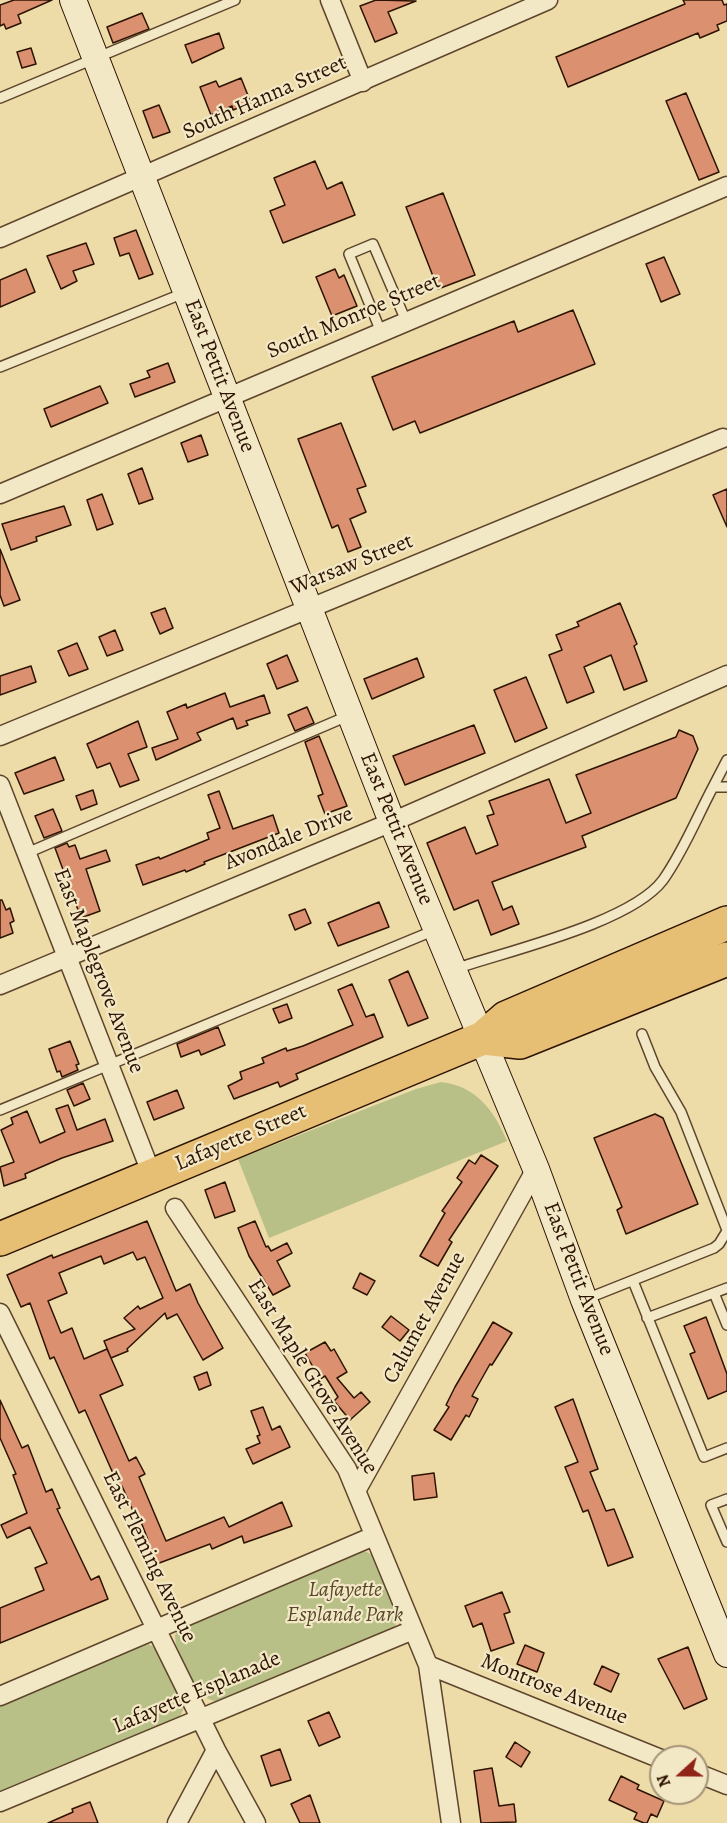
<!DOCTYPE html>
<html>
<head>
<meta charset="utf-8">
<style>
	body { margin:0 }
	#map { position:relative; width:727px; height:1823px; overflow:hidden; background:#eddba8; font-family:Alegreya,serif }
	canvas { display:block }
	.north { position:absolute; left:649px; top:1745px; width:60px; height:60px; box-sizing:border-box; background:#f3e8c6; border:2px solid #a49378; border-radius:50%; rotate:249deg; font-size:16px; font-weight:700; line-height:24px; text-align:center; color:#2d1302 }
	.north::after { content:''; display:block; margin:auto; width:21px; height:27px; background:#8f2418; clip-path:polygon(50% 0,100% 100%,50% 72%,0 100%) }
</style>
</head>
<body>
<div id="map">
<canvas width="727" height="1823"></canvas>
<div class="north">N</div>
</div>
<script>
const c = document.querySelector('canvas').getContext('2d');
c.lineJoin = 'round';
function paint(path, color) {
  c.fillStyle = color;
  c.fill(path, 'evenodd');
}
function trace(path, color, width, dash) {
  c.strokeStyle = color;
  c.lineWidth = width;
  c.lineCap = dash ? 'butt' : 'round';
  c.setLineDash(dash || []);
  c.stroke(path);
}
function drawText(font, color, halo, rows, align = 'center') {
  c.font = font + ' Alegreya,serif';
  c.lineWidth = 4.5;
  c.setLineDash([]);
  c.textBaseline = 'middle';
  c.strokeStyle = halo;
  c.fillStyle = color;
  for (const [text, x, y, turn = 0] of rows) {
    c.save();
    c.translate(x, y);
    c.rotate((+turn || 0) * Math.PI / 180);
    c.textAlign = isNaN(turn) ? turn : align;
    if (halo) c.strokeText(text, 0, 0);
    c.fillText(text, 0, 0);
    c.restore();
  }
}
paint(new Path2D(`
	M441 1082C476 1086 494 1110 507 1141L269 1238 238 1159 416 1089Z
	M363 1550 374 1556 399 1615 395 1626 387 1633 220 1701C196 1704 185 1663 176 1645L175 1636 178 1627Z
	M144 1642 158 1649 184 1700V1708L179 1718 0 1794V1701Z`), '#b9c087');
const building = new Path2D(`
	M14 0H52L18 15 21 23 6 29 4 24 0 26V5Z
	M376 0 416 1 388 12 397 33 375 42 360 6Z
	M683 0H722L724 5 727 4V21L717 25 719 30 700 38 698 33 568 87 556 57 685 4Z
	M142 13 149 29 113 43 107 27Z
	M219 33 224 48 192 63 185 45Z
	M31 48 36 64 22 68 17 52Z
	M241 78 251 103 233 110 232 106 211 115 200 87 216 81 219 87Z
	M686 93 719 172 699 180 666 101Z
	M159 105 170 132 153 138 143 111Z
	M315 161 327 189 342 182 355 215 283 243 270 211 285 205 274 178Z
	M443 193 475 275 438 289 406 207Z
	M136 230 153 274 139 279 129 253 120 256 114 238Z
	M86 243 94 264 73 271 77 281 61 289 47 256Z
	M664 257 680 294 661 302 646 264Z
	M26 269 35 292 0 307V280Z
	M335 269 339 278 344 275 357 306 332 316 316 277Z
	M573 310 595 364 420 433 415 421 393 430 372 377 514 321 518 332Z
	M168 363 175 382 135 397 130 384 150 377 147 371Z
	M100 386 108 403 51 427 44 409Z
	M341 423 366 486 357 489 366 512 350 519 361 547 348 552 338 525 332 528 298 439Z
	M201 435 208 455 188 462 181 443Z
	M142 468 153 499 139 504 128 474Z
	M727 489V527L713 495Z
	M102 494 113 524 97 530 87 500Z
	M64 506 71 525 36 537 37 541 11 550 2 524Z
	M0 549 20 600 4 606 0 595Z
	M620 603 637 644 634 646 647 681 624 690 611 655 584 667 594 692 567 703 549 655 562 650 556 635 579 626 577 622Z
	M165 608 173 628 160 634 151 613Z
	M115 630 123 650 107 656 99 637Z
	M77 643 88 669 69 676 58 651Z
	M287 655 298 681 277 689 267 664Z
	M417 658 424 677 372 699 364 679Z
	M31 666 36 682 0 695V676Z
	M526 677 547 728 515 742 494 690Z
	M225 693 230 707 264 695 270 713 246 721 248 725 237 729 233 718 197 733 201 740 156 760 152 748 178 739 167 712 186 704 187 708Z
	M307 707 314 723 295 731 288 715Z
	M138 721 147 747 128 754 139 780 120 787 110 763 97 768 87 744Z
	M474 725 485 753 405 785 393 756Z
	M679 730 693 736 698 749 676 798 582 836 586 847 492 882 503 910 512 906 519 924 491 935 478 900 454 910 427 843 465 827 476 854 498 845 487 816 494 814 489 801 549 779 566 823 591 813 576 775 676 737Z
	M319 736 347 806 325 814 318 796 323 794 305 742Z
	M55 757 64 780 24 794 15 773Z
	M93 790 97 804 81 810 76 796Z
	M219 791 233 829 273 815 279 833 204 862 205 864 186 872 185 870 143 885 136 865 159 857 160 859 209 839 207 833 220 828 208 795Z
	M53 809 62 831 44 838 35 816Z
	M67 843 69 847 75 845 80 859 106 850 110 861 86 869 100 911 81 918 55 848Z
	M0 900H2L6 910 10 908 14 921 10 923 13 933 0 938Z
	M379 902 389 927 338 946 328 923Z
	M305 909 311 923 295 930 289 915Z
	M408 971 428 1018 408 1026 389 980Z
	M352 984 366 1017 374 1014 383 1037 296 1074 298 1079 280 1087 278 1082 234 1099 228 1086 242 1079 240 1072 264 1063 262 1058 286 1048 287 1051 303 1046 353 1025 338 990Z
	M287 1004 292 1018 279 1023 273 1009Z
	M218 1027 225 1045 201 1055 199 1050 181 1057 177 1044Z
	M70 1041 79 1064 76 1065 78 1070 62 1077 60 1071 57 1072 49 1049Z
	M83 1083 90 1099 74 1106 67 1090Z
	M177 1090 184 1108 154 1120 147 1102Z
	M68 1105 77 1130 105 1119 113 1141 62 1158 25 1174 26 1178 4 1186 0 1167 14 1162 1 1130 13 1124 11 1118 27 1111 40 1143 65 1132 56 1109Z
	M655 1114 663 1118 698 1204 626 1234 617 1210 622 1207 594 1138Z
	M481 1155 498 1166 449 1240 452 1242 438 1266 420 1256 445 1213 442 1211 462 1182 457 1178 469 1160 475 1164Z
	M225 1182 235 1211 215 1218 205 1190Z
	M147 1221 176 1291 190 1284 198 1303 223 1348 203 1360 177 1314 167 1319 165 1313 127 1349 128 1351 111 1358 104 1341 135 1329 124 1318 138 1306 140 1309 163 1298 145 1257 137 1260 133 1252 104 1264 101 1256 59 1273 67 1293 48 1301 61 1333 72 1328 84 1359 107 1349 123 1385 100 1395 129 1461 136 1457 145 1474 139 1477 166 1541 224 1517 229 1527 282 1502 292 1526 244 1543 242 1536 212 1549 210 1544 154 1565 144 1541 148 1540 136 1509 133 1511 122 1486 119 1487 85 1410 79 1413 54 1357 50 1359 30 1303 21 1307 7 1275 52 1255 53 1258Z
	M255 1221 266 1247 268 1246 271 1251 287 1243 292 1253 277 1261 290 1286 273 1295 249 1256 238 1228Z
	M360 1273 375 1281 367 1295 353 1288Z
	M391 1316 409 1330 400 1341 382 1327Z
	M706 1317 727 1374V1391L708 1399 690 1354 695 1352 684 1326Z
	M493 1322 512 1333 492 1365 490 1364 472 1396 478 1399 469 1417 466 1415 451 1440 434 1430 449 1407 446 1405 455 1387Z
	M325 1342 331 1351 334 1349 347 1372 337 1378 354 1398 361 1392 370 1402 350 1420 334 1401 338 1397 325 1376 320 1379 305 1353Z
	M207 1372 211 1385 199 1390 194 1377Z
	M573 1399 598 1469 590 1472 606 1511 614 1509 633 1557 608 1566 588 1510 583 1512 565 1467 578 1462 555 1407Z
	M0 1400 22 1448 28 1445 46 1492 52 1489 60 1508 57 1509 91 1580 99 1576 108 1599 0 1643V1608L44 1590 35 1568 47 1563 30 1527 7 1538 1 1525 27 1513 13 1475 16 1474 0 1438Z
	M263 1407 272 1430 280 1426 290 1447 253 1464 246 1449 260 1443 257 1436 260 1435 251 1411Z
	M434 1473 437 1497 414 1500 412 1476Z
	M502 1592 510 1612 504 1614 514 1643 491 1651 482 1623 473 1627 465 1606Z
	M525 1645 544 1653 537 1672 517 1664Z
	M688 1647 707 1699 684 1709 658 1659Z
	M602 1666 619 1674 611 1692 594 1684Z
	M329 1712 340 1737 319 1746 308 1721Z
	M515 1742 530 1752 521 1767 506 1757Z
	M280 1749 291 1780 271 1786 261 1756Z
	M492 1768 499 1806 514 1804 516 1822 481 1823 474 1771Z
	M621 1776 639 1785 637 1789 664 1801 657 1817 651 1814 647 1823H644L634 1819 637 1813 609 1800Z
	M310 1795 320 1823H300L291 1804Z
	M90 1802 98 1823H48L73 1812 72 1809Z`);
paint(building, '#db9170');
trace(building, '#2d1302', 1.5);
const lane = new Path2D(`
	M0 98 235 0
	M381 332 349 254 373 244 406 321
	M0 367 184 293
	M727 760 713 787H727
	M27 853 350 715
	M455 969C507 951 631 923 663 880 683 852 697 817 713 787
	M642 1034 655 1067 681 1112 727 1230
	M0 1110 435 930
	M633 1281 704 1457 727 1448
	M714 1293 727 1325
	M586 1299 714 1248 719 1244 727 1231
	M647 1318 727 1288
	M727 1499 711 1505 727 1542`);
const street = new Path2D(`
	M330 0 363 82
	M0 238 548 0
	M0 494 727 186
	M0 736 723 438
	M0 785 152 1175
	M0 985 392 822 727 675
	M175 1208 347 1469 428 1665 451 1823
	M0 1313 216 1750 256 1823
	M356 1491 536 1169
	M428 1665 661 1759
	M0 1696 374 1536
	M697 1773 727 1785
	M0 1802 413 1630
	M177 1823 216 1750`);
const secondary = new Path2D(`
	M73 0 392 822 536 1169 584 1300 727 1654`);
const highway = new Path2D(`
	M483 1038 520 1042 727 959
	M0 1239 483 1038 506 1018 727 923`);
trace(lane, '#5d452c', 12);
trace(street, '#5d452c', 21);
trace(secondary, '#2d1302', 28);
trace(highway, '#2d1302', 36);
trace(lane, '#f3e8c6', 9);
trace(street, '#f3e8c6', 18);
trace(secondary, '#f3e8c6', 26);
trace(highway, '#e6be74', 33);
drawText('22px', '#2d1302', '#f3e8c6', [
	["South Hanna Street",265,98,-24],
	["South Monroe Street",354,317,-23],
	["East Pettit Avenue",219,376,69],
	["Warsaw Street",352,565,-22],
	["East Pettit Avenue",396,829,68],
	["Avondale Drive",289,839,-22],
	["East Maplegrove Avenue",98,971,69],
	["Lafayette Street",241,1138,-23],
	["East Pettit Avenue",578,1279,69],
	["Calumet Avenue",425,1318,-61],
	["East Maple Grove Avenue",312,1377,58],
	["East Fleming Avenue",149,1557,64],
	["Montrose Avenue",554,1690,22],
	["Lafayette Esplanade",197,1693,-23]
]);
drawText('italic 22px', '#57472a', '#f3e8c6', [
	["Lafayette",345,1591],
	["Esplande Park",345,1616]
]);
</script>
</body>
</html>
